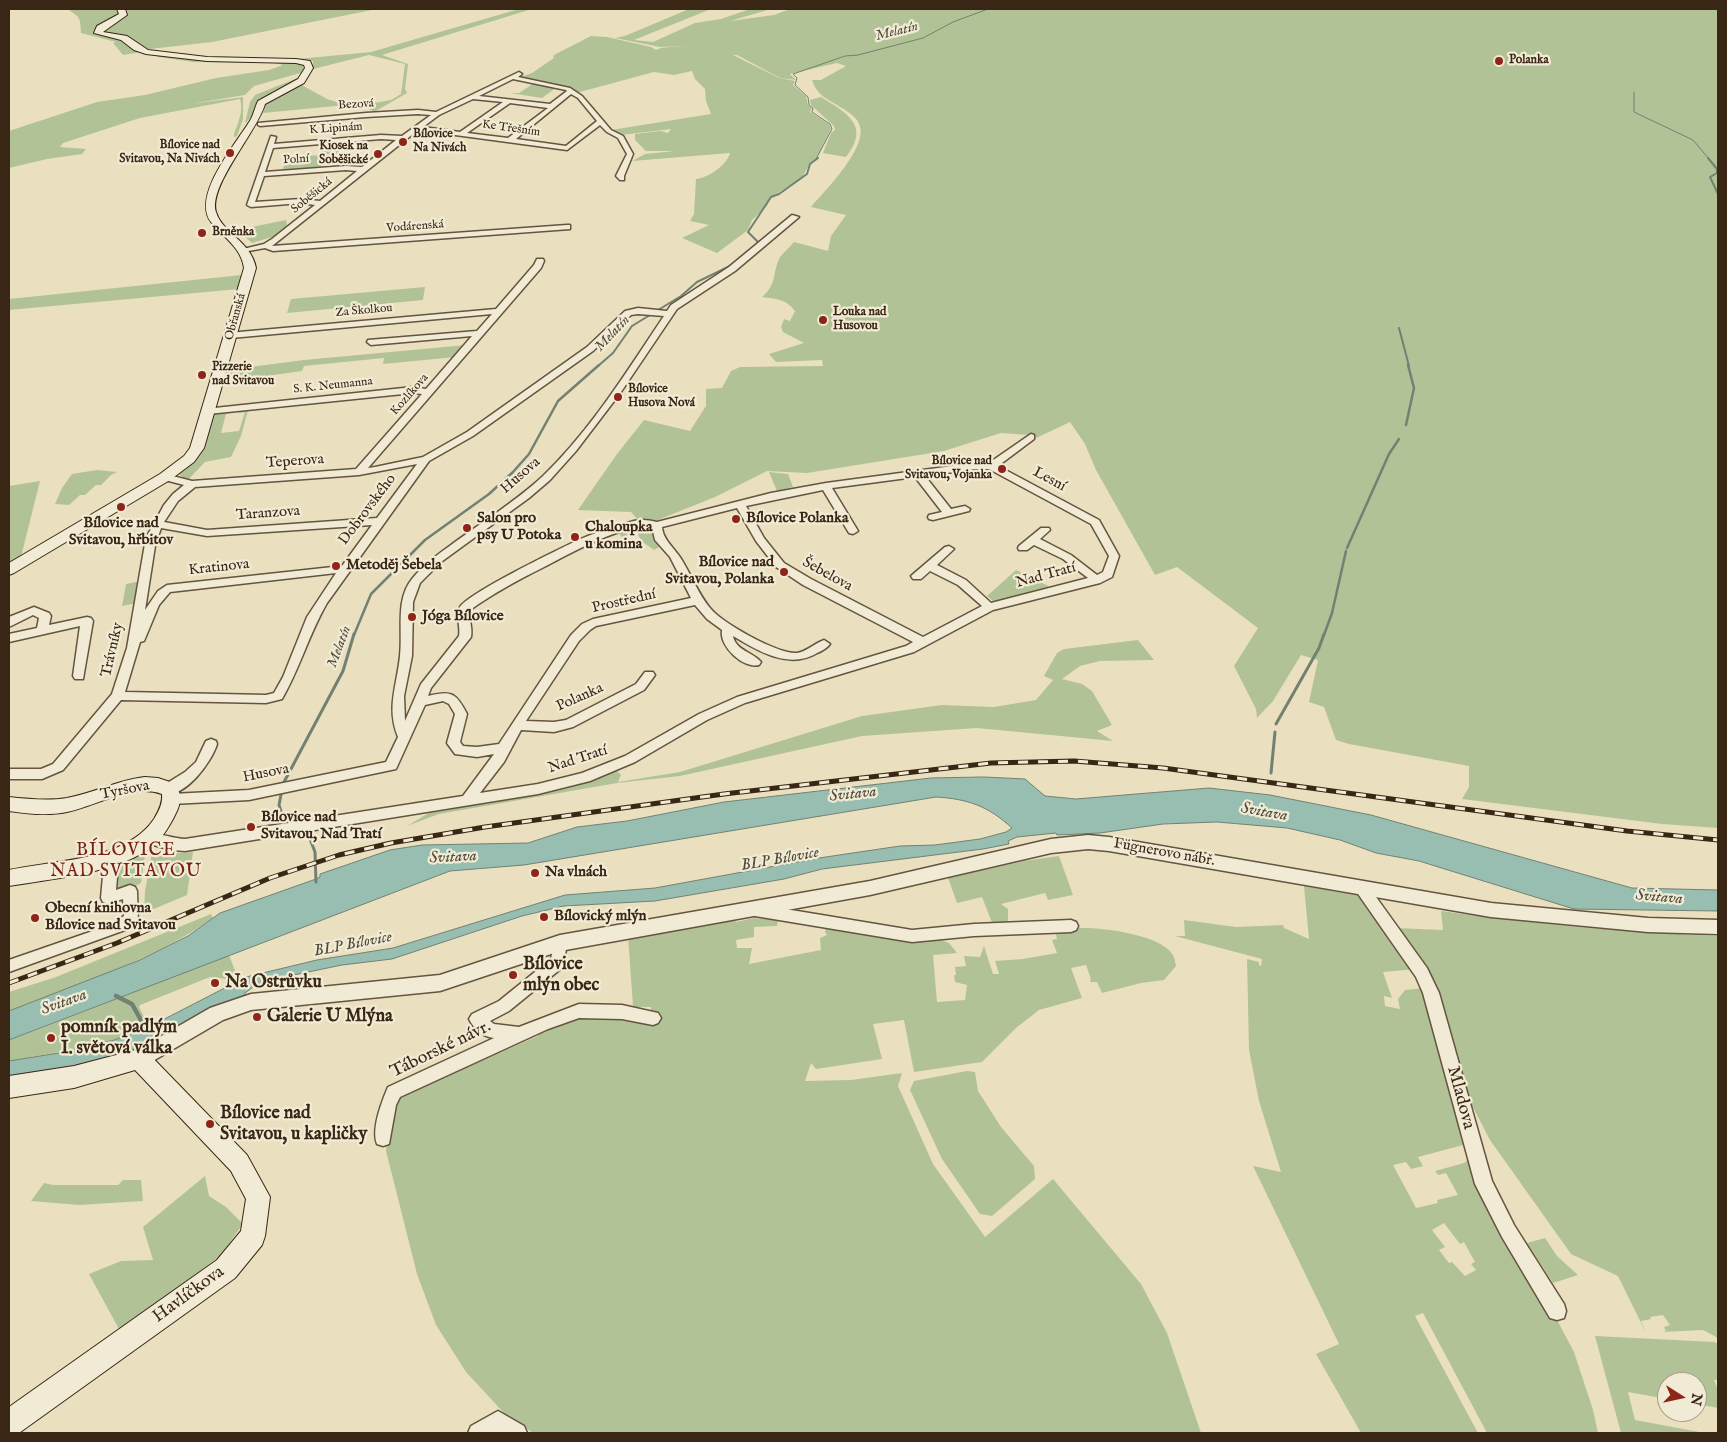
<!DOCTYPE html>
<html>
<head>
<meta charset="utf-8">
<style>
	body { margin:0 }
	#map { position:relative; width:1727px; height:1442px; overflow:hidden; background:#eae0bf; font-family:"IM FELL English",serif }
	canvas { display:block }
	.frame { position:absolute; inset:0; border:10px solid #392614; pointer-events:none }
	.north { position:absolute; left:1657px; top:1372px; width:50px; height:50px; box-sizing:border-box; background:#f1ebd5; border:1px solid #a79c88; border-radius:50%; rotate:100deg; font-size:14px; font-weight:700; line-height:20px; text-align:center; color:#392614 }
	.north::after { content:''; display:block; margin:auto; width:18px; height:22px; background:#8f2418; clip-path:polygon(50% 0,100% 100%,50% 72%,0 100%) }
</style>
</head>
<body>
<div id="map">
<canvas width="1727" height="1442"></canvas>
<div class="frame"></div>
<div class="north">N</div>
</div>
<script>
const c = document.querySelector('canvas').getContext('2d');
c.lineJoin = 'round';
function paint(path, color) {
  c.fillStyle = color;
  c.fill(path, 'evenodd');
}
function trace(path, color, width, dash) {
  c.strokeStyle = color;
  c.lineWidth = width;
  c.lineCap = dash ? 'butt' : 'round';
  c.setLineDash(dash || []);
  c.stroke(path);
}
function drawText(font, color, halo, rows, align = 'center') {
  c.font = font + ' "IM FELL English",serif';
  c.lineWidth = 4.5;
  c.setLineDash([]);
  c.textBaseline = 'middle';
  c.strokeStyle = halo;
  c.fillStyle = color;
  for (const [text, x, y, turn = 0] of rows) {
    c.save();
    c.translate(x, y);
    c.rotate((+turn || 0) * Math.PI / 180);
    c.textAlign = isNaN(turn) ? turn : align;
    if (halo) c.strokeText(text, 0, 0);
    c.fillText(text, 0, 0);
    c.restore();
  }
}
paint(new Path2D(`
	M67 9H118L120 12 118 15 97 28 93 34 117 38 131 48 141 52 123 55 113 43 116 42 81 33C80 17 81 18 67 9Z
	M125 9H377L212 42 150 49H145L102 32 126 14Z
	M519 9H532L382 55 408 64 405 89 407 93 374 112 363 105 391 100 401 94 405 64 369 55 313 69V61L298 59 371 52Z
	M689 9H711L634 40 653 42 695 23 721 19 750 9H771L730 21 774 15 790 9H1718V828L1662 824 1462 799 1469 787V766L1349 744 1336 740 1324 707 1309 702 1318 660 1301 655 1273 701 1257 718 1256 709 1234 666 1258 628 1177 567 1155 575 1096 470 1085 444 1070 422 1034 439 1029 435 1001 433 944 451 807 473 767 471 715 497 653 522 638 520 631 512 578 510 617 454 644 420 690 431 706 406V389L722 388 731 371 740 367 823 366 822 360 776 362 769 354 804 343 783 332 781 327 784 319 790 321 795 311C786 299 777 299 762 297 778 283 772 272 780 257 784 252 790 247 794 242L828 251 831 236 846 215 811 207C825 191 866 149 860 127 858 117 849 113 842 108 828 99 817 96 812 80H821L846 66 837 63 790 74 796 80 780 78 737 55H733L779 78 795 81 793 85 806 96 808 105 812 108 810 112 829 124 831 129 817 158 810 163 802 178 771 197 767 206 752 220 748 230 717 253 682 238 709 225 690 221 694 214 696 179C708 178 727 165 730 153L632 161 645 154 675 151H646L635 140V134L661 131 668 133 671 129 621 135 611 130 711 114 706 101 705 89 695 79 692 71 674 75 654 72 576 93 569 88 518 78 532 73 554 58 553 57 554 55 591 36 607 37 651 47 656 50C664 46 678 47 688 46L660 47 615 38 625 36Z
	M154 54 196 60 289 62 303 65 304 72 254 86 245 95 190 104 243 97V119L237 136 234 137V134C238 123 244 110 240 99L140 118 63 143 60 147 86 149 82 154 47 159 9 168V131L97 102 145 95 216 78 269 70 283 65 275 63 194 62 158 57 154 55H143Z
	M300 77C290 87 274 89 265 98 257 107 254 116 245 123L250 102 255 95Z
	M534 83 557 87 542 98 510 93H519Z
	M300 84 327 99 346 105 263 113 266 102Z
	M821 97C847 113 871 126 846 157L823 153 831 133 835 130 834 126 811 105 810 100Z
	M341 141 338 154 324 155 321 168 282 172 286 158 320 155 324 143Z
	M286 220 287 225 272 237 252 243 237 230Z
	M242 275 239 289 9 310V299Z
	M425 287 423 300 287 313 291 299Z
	M466 345 456 357 383 364 384 358 304 366 302 371 224 382 227 370 304 360Z
	M232 410V413L226 414 221 433 239 431 245 412 239 413V411L248 410 241 436 231 457 205 462 188 480 178 474 214 415Z
	M97 470 117 472 111 475 101 485H96L85 495H80L69 505 55 504 62 488 72 474Z
	M769 472 788 474 793 487 777 491Z
	M40 481 21 557 9 565V486Z
	M650 525C655 530 654 539 661 546L654 550 641 541 637 532 622 537 618 532 638 526Z
	M1016 570 1050 587 998 601H993L987 596Z
	M141 581 138 603 122 606 126 584Z
	M1138 640 1154 660 1100 661 1080 666 1062 679 1082 684 1092 691 1112 725 1097 731 1113 741 977 728 862 736 680 776 617 783 439 814 407 826 432 811 515 797 608 772 617 771 621 775 618 782 680 772 862 716 942 705 994 707 1036 700 1053 680 1044 676 1057 653 1064 649Z
	M193 852 187 895 144 913 145 891 152 853 169 854Z
	M145 855 141 883 132 888 117 890 115 888V869L119 868V865L124 861Z
	M1059 856 1073 895 1048 900 1045 893 1001 904 1008 909V923L993 925 982 897 957 903 948 878 1024 861Z
	M1304 886 1360 896 1417 969 1383 972 1392 998 1384 996 1385 1006 1400 1009 1398 999 1405 990 1424 988 1467 1144 1418 1157 1423 1166 1411 1169 1406 1162 1393 1165 1416 1208 1438 1203 1437 1200 1458 1195 1446 1173 1438 1175 1435 1171 1464 1163 1471 1157 1574 1352 1593 1410 1598 1433H1487L1423 1313 1415 1316 1478 1433H1361L1316 1354 1339 1344 1253 1166 1281 1172 1259 1101 1249 1050 1247 959 1259 962V965L1261 966 1262 959 1175 936H1185L1184 920 1236 927 1283 925 1284 928 1309 939ZM1444 1223 1460 1244 1464 1242 1475 1262 1471 1264 1476 1270 1465 1276 1452 1262 1449 1263 1439 1250 1445 1247 1432 1230Z
	M1441 911C1533 924 1625 932 1718 936V1338L1703 1330 1662 1332 1666 1331 1664 1327 1670 1325 1663 1315 1650 1317 1651 1319 1641 1321 1646 1333 1618 1276 1571 1254 1490 1140 1461 1084 1429 971 1395 928 1443 930Z
	M211 914 213 918C152 961 78 984 9 1011V992L56 977Z
	M735 918 736 922 754 918 778 920 777 926 754 927V937L736 940 737 948H752L749 964 821 950 820 938 827 935 825 932 826 926 938 939 949 943 957 953 933 955 937 1002 965 1000 967 985 955 982 954 975H956L955 967 966 966 964 956 980 957 984 946 993 974H999L995 961 1023 959 1057 953 1052 940 1057 939 1055 932C1062 931 1070 929 1078 928 1100 927 1161 934 1173 955 1175 958 1175 963 1176 966L1164 980 1141 983 1102 993 1097 982H1091L1090 980 1091 979 1086 965 1071 968 1082 998 1039 1010 1016 1028 982 1062 914 1072 904 1020 873 1024 882 1059 816 1069 811 1063 805 1081 851 1080 902 1073 898 1086 933 1164 985 1237 1053 1179 1141 1284 1167 1333 1201 1433H533L504 1413 466 1372 436 1325 417 1274 386 1151 392 1104 399 1095H407L413 1086 474 1064 538 1036V1029L578 1016 651 1013V1007H633L628 935Z
	M229 955 239 981 229 986 226 979 210 977 140 1005 139 1007 149 1027 98 1045 9 1061V1040C83 1014 155 982 229 955Z
	M967 1071 975 1072 978 1091 1001 1127 1034 1166 1035 1179 992 1216 980 1214 942 1159 910 1090 914 1081Z
	M205 1176 209 1196 226 1207 243 1224 220 1256 120 1331 89 1274 121 1261 153 1260 143 1227Z
	M123 1180H141L143 1201 79 1205 31 1201 44 1183 53 1185H118Z
	M1545 1238 1557 1256 1578 1275 1553 1283 1527 1243Z
	M1595 1336 1714 1342 1718 1344V1380H1714L1718 1390V1408L1697 1404V1382H1667V1399L1628 1392 1635 1420 1705 1433H1621Z`), '#b1c396');
const water = new Path2D(`
	M984 777 1025 779 1045 796 1076 799 1209 788 1270 795 1371 815 1632 888 1718 890V911L1574 909 1419 861 1376 853 1340 840 1287 828 1217 822 1163 824 1100 833 1057 835 1056 833 1017 837 1008 841 1009 844 983 849 822 869 784 879 655 901 564 906 522 916 392 959 342 965 284 977 256 985 245 993V996L213 1008 130 1052 64 1069 9 1077V1061L71 1051 114 1040 149 1027 246 977 317 960 393 948 565 895 655 888 819 858 900 846 935 845 980 839 1006 832 1012 828C988 806 968 799 936 797L524 865 450 871 9 1040V1011L140 960 188 936 220 913 316 879 320 877V874L390 850 422 845 528 843 577 827 627 821 724 802 931 778Z`);
paint(water, '#98bdb1');
trace(water, '#728172', 1);
trace(new Path2D(`
	M1634 92V112L1693 140 1709 159
	M816 159 832 129 830 124 812 112 813 108 809 105 808 97 795 85 797 78 793 74 845 56 858 55 923 38 953 22 988 9`), '#728172', 1);
trace(new Path2D(`
	M1708 158 1717 169V173L1710 177 1718 194
	M757 245 759 243 748 232 771 197 779 194 807 174 810 164 818 158
	M1399 328 1409 366
	M598 366 613 353 632 326 681 296 697 282 732 265`), '#728172', 2);
trace(new Path2D(`
	M1406 425 1414 388 1408 365
	M1347 548 1389 454 1399 439
	M354 635 371 594 425 540 489 494 513 472 529 454 558 401 599 365
	M1324 635 1332 613 1346 551`), '#728172', 2.5);
trace(new Path2D(`
	M1276 724 1319 648 1324 634
	M1271 773 1275 732
	M283 818 279 805 283 784 343 671 354 634
	M310 839 315 852 316 882`), '#728172', 3);
trace(new Path2D(`
	M116 996 132 1004 147 1031`), '#728172', 4.5);
const minor = new Path2D(`
	M519 72 522 74 518 77 570 88 582 96 611 130 623 136 633 154 624 176V180H620L616 176 627 154 618 138 607 132 600 125 567 150 418 130 272 246 567 225H570V229L273 251 265 248 243 252 239 250 264 244 272 239 315 205 301 203 251 207 247 205 271 136 276 137 274 144 381 135 402 136 431 115 418 114 366 117 260 126 258 125V123L366 113 418 110 436 112ZM513 79 566 90 567 91 550 104 479 96ZM571 94 578 98 597 121 566 146 516 139ZM473 99 503 102 460 132 423 127 439 115ZM510 103 548 108 508 138 467 133ZM381 139 396 140 362 167 346 166 265 172 273 148ZM346 170 357 171 320 201 301 199 255 202 264 176Z
	M792 215 799 217 735 271 677 309 621 392 576 451 550 480 529 498 441 562 420 583 413 602 412 656 404 696 405 721 421 684 459 636C461 626 455 615 460 607 469 593 557 550 576 541 594 533 615 526 634 521 642 519 649 520 657 522L771 493 826 483 975 463H989L1031 434 1034 435V439L998 466 1099 520 1119 556 1112 577 1100 583 993 610 914 652 745 703 707 720 635 762 590 781 538 794 185 851 171 850 143 842 141 838 143 834C153 831 174 839 185 839L463 796 494 754 477 757 455 754 447 743 455 714 449 704 443 701 425 705 396 769 249 800 172 804 167 803 165 799 167 795 172 794 249 790 386 762 398 737C386 707 397 686 400 656 403 630 395 600 412 579 424 564 440 553 455 542 484 521 516 501 543 476 591 430 627 371 664 316L638 314 631 315 593 351 473 436 429 461 327 603C309 634 300 668 282 699L266 703 121 700 63 770 42 779H9V769H41L53 764 112 694 127 648 146 538 164 505 173 494 184 485 161 479V475L165 474 192 481 356 469 422 394 413 393 208 414 203 411 205 409 413 387 426 389 472 336 371 345 367 342 368 340 477 331 492 314 231 338 227 335 228 333 496 309 534 265 537 259H543L544 261 541 268 368 468 375 467 423 457 467 432 587 347 625 311 638 308 667 311 671 305 729 267ZM417 464 377 518 207 530 164 522 178 501 195 487 359 475ZM975 469H989L1091 524 1109 556 1103 572 1097 575 1071 555 1040 539 1050 530 1049 528H1041L1019 546 1018 548 1019 550H1027L1034 545 1063 559 1088 578 991 603 966 580 937 565 954 549 949 546 945 547 911 576 913 579H921L930 571 958 585 982 606 923 637 811 579 784 563 764 538 746 506 823 490 849 533 853 534 858 531 832 488 915 477 942 512 929 515 928 517 929 519 933 520 969 511 970 509 965 506 951 509 925 476ZM737 508 756 541 776 567 803 585 913 642 906 646 737 697 699 714 625 756 582 773 538 784 480 793 504 762 521 730 554 732 573 727 644 690 655 675 653 672H645L636 684 566 720 554 722 526 721 579 641 590 630 596 626 695 605 707 619 722 630C719 647 744 669 759 665L761 662C753 652 736 651 733 636 758 651 789 670 817 653 822 651 827 648 830 644L824 640C815 643 806 652 797 653 777 654 722 623 710 608 699 595 692 577 683 562 677 550 663 541 662 527ZM372 525 342 566 167 585 158 591 145 610 155 546 161 528 207 536ZM648 526 652 527 655 540 670 557 691 598 593 619 582 624 571 635 499 744 477 747 463 746 460 742 467 714C456 693 452 690 428 696L431 688 471 637C473 627 468 619 470 610 494 593 518 580 544 567 575 551 613 529 648 526ZM336 573 307 617 283 677 274 693 266 695 125 692 140 642 144 641 159 605 170 592Z
	M34 607 49 613 51 616 49 625 87 617 91 618 93 621 83 679H75L73 676 80 626 9 642V634L37 628 39 618 33 615 9 627V617Z
	M211 739 216 741 217 744C212 761 185 799 164 793L162 789 164 785 185 772 196 762 206 741Z
	M114 851 119 853 121 857 118 865 116 890 130 885 135 887 137 891 138 922 136 926 9 972V960L110 925 124 916 123 899 108 904 103 902 101 898 104 865 109 853Z
	M1361 881 1366 883 1427 968 1439 993 1492 1181 1514 1225 1564 1304 1566 1311 1564 1318 1557 1320 1550 1318 1502 1237 1475 1184 1423 993 1416 977 1356 891 1354 887 1356 883Z
	M755 904 912 930 974 924 1071 920 1076 922 1078 926 1076 930 1071 932 974 936 912 942 755 916 750 914 748 910 750 906Z
	M560 937 565 939 567 943 563 967 509 1011 490 1021 494 1024 519 1027 579 1004 622 1005 658 1013 661 1018 658 1023 653 1025 622 1019 579 1018 548 1029 400 1097 396 1105 389 1144 383 1146 377 1144C371 1129 382 1101 388 1087L494 1038C483 1037 474 1029 469 1019L472 1014 499 1001 551 959 555 939Z
	M498 1411 524 1426 527 1433H468L471 1426Z`);
const tertiary = new Path2D(`
	M1088 835 1109 837 1491 903 1648 918 1718 920V934L1648 932 1491 917 1109 851 1088 849 1051 853 870 895 560 951 440 991 251 1010 223 1020 146 1065 139 1068 132 1065 129 1059 132 1053 210 1008 251 994 440 975 560 935 870 881 1051 839Z`);
const secondary = new Path2D(`
	M117 9H125L127 15 103 32 127 36 148 50 207 57 296 59 310 61 313 68 304 83 265 104C257 132 208 186 216 212 222 233 251 241 256 268L204 448 194 462 170 480 14 573 9 575V563L160 474 184 456 190 448 244 268C241 247 223 237 211 222 191 195 237 143 251 119 254 113 255 107 258 101L298 79 305 68 304 65 296 63 207 61 146 54 134 50 121 40 94 33 97 26 119 14Z
	M145 777 158 778 176 784C183 798 180 806 173 819 166 832 158 844 146 851 110 874 50 879 9 886V870C54 860 126 861 154 819 159 811 163 803 162 794 131 783 97 806 67 812 48 816 28 814 9 811V797C28 799 48 801 67 798 94 793 118 780 145 777Z
	M139 1049 147 1052 247 1155 270 1197 265 1236 262 1245 235 1278 19 1433H9V1407L217 1260 241 1231 246 1199 231 1171 135 1070 74 1088 9 1098V1076L74 1066Z`);
trace(minor, '#65543f', 3);
trace(tertiary, '#65543f', 3);
trace(secondary, '#392614', 2);
paint(minor, '#f1ebd5');
paint(tertiary, '#f1ebd5');
paint(secondary, '#f1ebd5');
const rail = new Path2D(`
	M9 983 117 943 270 878 339 855 391 843 485 827 724 794 991 763 1074 761 1163 768 1627 831 1718 840`);
trace(rail, '#392614', 5);
trace(rail, '#f1ebd5', 3, [10]);
for (const [x, y, r, color] of [
	[1499,61,5,"#8f2418"],
	[403,142,5,"#8f2418"],
	[230,153,5,"#8f2418"],
	[378,154,5,"#8f2418"],
	[202,233,5,"#8f2418"],
	[823,320,5,"#8f2418"],
	[202,375,5,"#8f2418"],
	[618,397,5,"#8f2418"],
	[1002,469,5,"#8f2418"],
	[121,507,5,"#8f2418"],
	[736,519,5,"#8f2418"],
	[467,528,5,"#8f2418"],
	[575,537,5,"#8f2418"],
	[336,566,5,"#8f2418"],
	[784,572,5,"#8f2418"],
	[412,617,5,"#8f2418"],
	[251,827,5,"#8f2418"],
	[535,873,5,"#8f2418"],
	[544,917,5,"#8f2418"],
	[35,918,5,"#8f2418"],
	[513,975,5,"#8f2418"],
	[215,983,5,"#8f2418"],
	[257,1017,5,"#8f2418"],
	[51,1038,5,"#8f2418"],
	[210,1124,5,"#8f2418"]
]) {
  const dot = new Path2D();
  dot.arc(x, y, r, 0, 2 * Math.PI);
  c.fillStyle = color;
  c.fill(dot);
  trace(dot, '#f1ebd5', 2);
}
drawText('bold 12px', '#392614', '#f1ebd5', [
	["Polanka",1509,61],
	["Bílovice",413,135],
	["Na Nivách",413,149],
	["Bílovice nad",220,146,"right"],
	["Svitavou, Na Nivách",220,160,"right"],
	["Kiosek na",368,147,"right"],
	["Soběšické",368,161,"right"],
	["Brněnka",212,233],
	["Louka nad",833,313],
	["Husovou",833,327],
	["Pizzerie",212,368],
	["nad Svitavou",212,382],
	["Bílovice",628,390],
	["Husova Nová",628,404],
	["Bílovice nad",992,462,"right"],
	["Svitavou, Vojanka",992,476,"right"]
], 'left');
drawText('12px', '#392614', '#f1ebd5', [
	["Bezová",356,105,-3],
	["K Lipinám",336,129,-4],
	["Ke Třešním",511,129,8],
	["Polní",296,160,-4],
	["Soběšická",312,196,-39],
	["Vodárenská",415,227,-4],
	["Za Školkou",364,311,-5],
	["Obřanská",236,317,-74],
	["S. K. Neumanna",333,386,-6],
	["Kozlíkova",410,395,-49]
]);
drawText('italic 14px', '#514c3b', '#f1ebd5', [
	["Melatín",897,32,-14],
	["Melatín",613,334,-47],
	["Melatín",340,647,-69]
]);
drawText('15px', '#392614', '#f1ebd5', [
	["Teperova",295,462,-4],
	["Husova",521,476,-41],
	["Lesní",1049,480,28],
	["Dobrovského",368,510,-53],
	["Taranzova",268,514,-4],
	["Kratinova",219,568,-6],
	["Šebelova",827,575,29],
	["Nad Tratí",1046,576,-15],
	["Prostřední",624,602,-13],
	["Trávníky",113,650,-77],
	["Polanka",580,698,-24],
	["Nad Tratí",578,760,-18],
	["Husova",266,774,-11],
	["Tyršova",125,791,-11],
	["Fügnerovo nábř.",1164,853,10]
]);
drawText('bold 15px', '#392614', '#f1ebd5', [
	["Salon pro",477,519],
	["psy U Potoka",477,536],
	["Bílovice Polanka",746,519],
	["Bílovice nad",121,524,"center"],
	["Svitavou, hřbitov",121,541,"center"],
	["Chaloupka",585,528],
	["u komina",585,545],
	["Bílovice nad",774,563,"right"],
	["Svitavou, Polanka",774,580,"right"],
	["Metoděj Šebela",346,566],
	["Jóga Bílovice",422,617],
	["Bílovice nad",261,818],
	["Svitavou, Nad Tratí",261,835],
	["Na vlnách",545,873],
	["Obecní knihovna",45,909],
	["Bílovice nad Svitavou",45,926],
	["Bílovický mlýn",554,917]
], 'left');
drawText('italic 16px', '#514c3b', '#f1ebd5', [
	["Svitava",853,795,-6],
	["Svitava",1264,813,10],
	["Svitava",453,858,-3],
	["BLP Bílovice",780,860,-10],
	["Svitava",1659,898,5],
	["BLP Bílovice",353,945,-11],
	["Svitava",64,1003,-20]
]);
c.letterSpacing = '1px';
drawText('18px', '#7a1f14', '#f1ebd5', [
	["BÍLOVICE",126,851],
	["NAD SVITAVOU",126,872]
]);
c.letterSpacing = '0px';
drawText('bold 18px', '#392614', '#f1ebd5', [
	["Bílovice",523,965],
	["mlýn obec",523,986],
	["Na Ostrůvku",225,983],
	["Galerie U Mlýna",267,1017],
	["pomník padlým",61,1028],
	["I. světová válka",61,1049],
	["Bílovice nad",220,1114],
	["Svitavou, u kapličky",220,1135]
], 'left');
drawText('18px', '#392614', '#f1ebd5', [
	["Táborské návr.",441,1050,-26],
	["Mladova",1460,1098,75],
	["Havlíčkova",189,1295,-36]
]);
</script>
</body>
</html>
